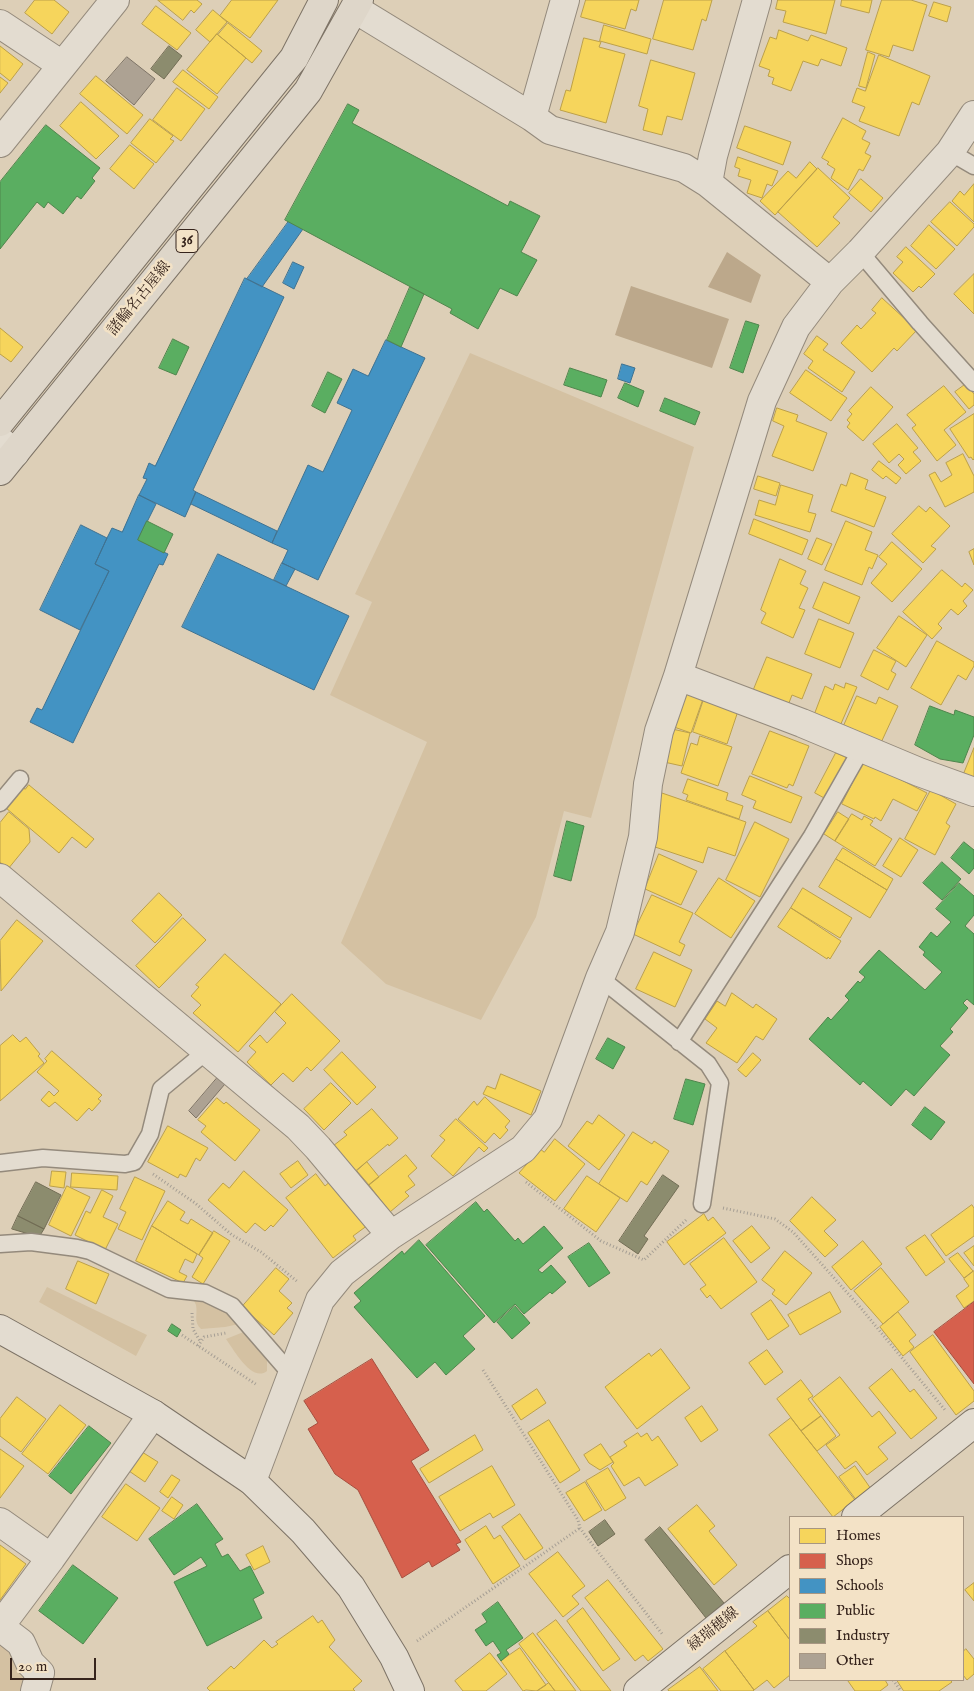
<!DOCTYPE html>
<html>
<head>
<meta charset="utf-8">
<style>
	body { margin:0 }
	#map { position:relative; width:974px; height:1691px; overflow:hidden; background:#ddcfb7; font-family:"IM FELL English",serif }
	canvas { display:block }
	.legend { position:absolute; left:789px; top:1516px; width:175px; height:165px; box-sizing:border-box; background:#f3e2c6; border:1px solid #a79682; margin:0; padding:6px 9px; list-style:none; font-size:15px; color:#36241c }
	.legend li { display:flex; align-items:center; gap:10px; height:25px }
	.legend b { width:25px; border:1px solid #a79682 }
	.scale { position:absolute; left:10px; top:1658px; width:86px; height:22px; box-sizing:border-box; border:2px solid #36241c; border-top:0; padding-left:6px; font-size:15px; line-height:18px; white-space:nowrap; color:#36241c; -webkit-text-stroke:4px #f3e2c6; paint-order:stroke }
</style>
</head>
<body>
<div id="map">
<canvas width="974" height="1691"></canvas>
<ul class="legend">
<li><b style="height:14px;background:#f6d55c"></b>Homes</li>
<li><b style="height:14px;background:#d6604d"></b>Shops</li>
<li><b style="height:14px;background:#4393c3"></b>Schools</li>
<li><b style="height:14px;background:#5aae61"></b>Public</li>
<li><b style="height:14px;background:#8c8c6e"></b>Industry</li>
<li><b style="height:14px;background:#ada293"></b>Other</li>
</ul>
<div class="scale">20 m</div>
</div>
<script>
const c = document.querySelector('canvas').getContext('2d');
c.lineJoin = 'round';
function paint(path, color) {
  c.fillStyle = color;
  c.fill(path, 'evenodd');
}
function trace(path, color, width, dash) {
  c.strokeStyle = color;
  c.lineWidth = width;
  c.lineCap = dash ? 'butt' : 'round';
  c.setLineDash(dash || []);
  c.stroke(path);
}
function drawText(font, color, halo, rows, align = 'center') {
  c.font = font + ' "IM FELL English","Noto Serif JP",serif';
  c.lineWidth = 5;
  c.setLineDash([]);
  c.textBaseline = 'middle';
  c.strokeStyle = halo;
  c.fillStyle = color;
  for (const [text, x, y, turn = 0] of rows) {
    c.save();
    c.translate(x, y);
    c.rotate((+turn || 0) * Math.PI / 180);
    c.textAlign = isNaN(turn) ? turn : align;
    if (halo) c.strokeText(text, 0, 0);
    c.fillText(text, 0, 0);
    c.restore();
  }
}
paint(new Path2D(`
	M470 353 694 447 591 818 564 811 536 917 481 1020 386 984 341 943 427 742 330 695 372 602 355 594Z
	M47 1287 147 1335 136 1356 39 1302Z
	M192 1297 224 1308 239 1324 225 1327 201 1329C193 1322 198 1314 196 1305 195 1302 193 1300 192 1297Z
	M246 1331 267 1356V1371C252 1383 234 1350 226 1339Z
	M0 1634 29 1677 26 1691H0Z`), '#d4c1a2');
paint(new Path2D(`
	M727 252 761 275 751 303 708 287Z
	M631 286 729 319 712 368 615 335Z`), '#bca88b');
const homes = new Path2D(`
	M35 0H54L69 12 52 34 25 13Z
	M158 0H197L202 4 194 13 191 10 183 20Z
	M232 0H278L250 38 220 16Z
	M586 0H639L636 11 631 9 625 29 581 17Z
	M664 0H712L706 21 702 19 693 50 653 39Z
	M778 0H835L826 34 783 22 786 11 776 9Z
	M842 0H872L869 13 841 6Z
	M882 0H911L927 5 913 51 893 45 889 57 866 50Z
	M934 2 951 7 947 22 929 16Z
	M156 6 191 33 177 50 142 24Z
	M213 10 227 22 210 42 196 30Z
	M228 23 262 51 252 63 218 35Z
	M604 25 651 39 647 54 600 41Z
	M779 30 808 41 811 35 847 48 841 66 821 59 818 66 803 61 791 91 772 84 774 78 768 76 770 70 759 66 770 37 776 39Z
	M217 34 246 58 217 94 187 70Z
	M584 38 601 42 599 47 625 54 606 123 560 110 566 90 570 91Z
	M0 46 23 64 10 81 0 73Z
	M868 52 875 55 866 88 859 86Z
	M879 55 930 76 919 105 912 102 899 136 859 121 865 107 852 102 857 88 865 91Z
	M651 60 695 73 682 120 667 116 662 135 643 130 648 109 639 106Z
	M183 70 218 97 209 109 173 82Z
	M96 76 143 115 127 134 80 94Z
	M0 77 8 83 0 93Z
	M177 88 205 109 181 141 153 120Z
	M81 102 119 136 96 159 60 126Z
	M843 118 866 131 862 139 870 143 865 153 871 156 863 171 859 169 848 190 831 178 835 169 827 164 829 162 822 158Z
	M150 119 173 136 170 139 174 141 156 163 131 143Z
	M745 126 791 142 783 165 737 148Z
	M130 145 154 164 134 189 110 169Z
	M738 157 778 171 772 186 767 184 762 198 747 193 751 180 738 176 740 169 735 167Z
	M810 162 817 169 775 215 760 201 788 171 796 178Z
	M818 168 850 198 833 217 840 223 817 247 778 212Z
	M861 179 883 198 871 212 849 193Z
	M974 184V222L952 201 960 191 964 195Z
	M950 202 974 224V227L957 246 931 222Z
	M929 225 955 249 936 269 911 246Z
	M906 247 935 274 921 288 919 286 913 292 893 273 903 262 897 257Z
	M974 274V314L954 294Z
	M882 298 917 330 897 351 894 348 872 372 841 343 857 325 861 329 876 313 872 310Z
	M0 328 23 347 11 362 0 354Z
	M817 336 828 344 823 350 855 372 842 392 808 368 813 361 804 354Z
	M806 370 847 398 831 421 790 393Z
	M966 384 974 394V405L969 409 955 392Z
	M944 386 966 412 944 430 956 445 937 461 912 428 916 425 907 415Z
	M871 387 893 407 863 441 847 427 850 423 847 420 852 414 849 411Z
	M777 408 798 415 796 421 827 433 813 471 772 456 784 426 773 421Z
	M974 414V459L973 460 971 457 969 458 950 429Z
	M897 424 918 448 913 452 921 461 906 474 898 465 904 459 899 454 889 463 873 444Z
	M963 454 974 476V492L945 507 929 475 935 472 941 482 952 475 946 463Z
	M879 461 901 478 896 484 886 476 883 479 872 470Z
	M851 473 868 480 865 489 886 497 874 527 831 511 841 484 846 486Z
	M758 476 780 483 776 496 754 489Z
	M781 485 813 495 808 512 816 514 810 532 755 515 759 500 775 505Z
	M919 506 926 512 930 507 950 526 931 546 936 549 923 563 892 534Z
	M754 519 808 540 802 555 749 534Z
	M846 521 872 532 865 550 878 555 872 569 869 567 862 585 825 570Z
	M817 538 832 544 822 565 808 559Z
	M892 542 922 569 892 602 871 583 887 564 879 557Z
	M974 549V565L969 552Z
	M780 559 806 571 800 584 808 588 799 608 805 610 793 638 761 623 766 613 761 610Z
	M942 570 962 587 965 583 973 590 963 601 967 606 958 615 951 609 938 624 942 628 932 639 903 612Z
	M824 582 860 597 849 624 813 608Z
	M899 616 927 635 906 667 877 648Z
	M819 619 854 633 840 668 805 654Z
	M937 641 974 662V666L966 680 958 675 941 705 911 688Z
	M874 650 896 661 891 671 896 674 888 690 861 676Z
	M767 657 812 674 802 699 792 695 787 708 752 694Z
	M846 683 857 687 840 726 814 715 825 686 833 690 835 684 844 688Z
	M686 694 703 699 691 733 674 727Z
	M705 696 739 708 727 744 693 732Z
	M857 696 876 704 879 697 898 706 879 747 842 730Z
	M672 729 690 733 682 766 664 762Z
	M770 731 809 746 793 786 789 784 787 788 752 774Z
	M700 736 732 747 718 786 681 773 691 743 697 745Z
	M974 748V780L963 776Z
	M836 753 847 758 826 799 815 793Z
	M864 761 927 793 917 811 893 799 881 821 875 817 874 819 842 804Z
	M750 776 802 797 791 823 753 808 756 801 742 795Z
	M688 779 728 793 726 800 743 806 739 819 686 800 688 795 683 793Z
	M29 785 94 839 86 848 72 837 59 853 6 808 23 788 25 789Z
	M931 790 956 804 946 823 950 826 935 855 905 839Z
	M659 792 746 822 735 856 708 847 703 863 655 847Z
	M9 812 29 829 30 842 8 869 0 862V823Z
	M838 812 849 819 835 841 824 834Z
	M852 814 862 820 864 816 873 821 870 825 892 839 875 866 835 841Z
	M755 822 789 839 760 897 726 880Z
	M900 838 918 850 901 877 883 866Z
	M843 848 893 879 887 890 836 859Z
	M659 854 697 871 681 905 645 889Z
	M836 859 887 890 870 918 819 887Z
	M719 878 755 901 731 938 695 914Z
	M803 888 852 918 840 938 791 908Z
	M159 893 182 915 155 943 132 921Z
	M652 895 693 913 679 942 685 945 680 956 633 934Z
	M791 908 841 941 830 959 828 957 827 959 778 927Z
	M183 918 206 940 159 988 136 966Z
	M17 920 43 941 1 991 0 941Z
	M654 952 692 970 675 1007 636 989Z
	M225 954 281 1004 238 1052 193 1013 201 1005 191 996 199 987 196 985Z
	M732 993 753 1008 756 1004 777 1019 763 1040 756 1036 737 1063 706 1043 717 1028 705 1019 717 1001 725 1006Z
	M292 994 340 1041 311 1071 307 1067 293 1082 283 1073 271 1085 247 1062 256 1052 249 1046 260 1035 267 1043 286 1023 275 1012Z
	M13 1035 20 1042 26 1037 40 1054 38 1056 44 1063 0 1101V1046Z
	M52 1051 102 1095 98 1099 101 1101 92 1111 89 1108 77 1121 55 1102 49 1107 41 1100 49 1091 54 1096 59 1091 37 1072 47 1061 45 1059Z
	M342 1052 376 1087 357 1105 324 1070Z
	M753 1053 761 1060 746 1077 738 1070Z
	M501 1074 541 1091 531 1115 483 1094 487 1086 495 1089Z
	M331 1083 351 1103 324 1130 304 1109Z
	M485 1097 510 1121 505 1127 508 1130 500 1139 494 1133 485 1143 458 1119 474 1101 477 1105Z
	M217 1098 224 1104 226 1102 260 1130 235 1161 201 1132 206 1126 198 1120Z
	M372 1109 398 1138 389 1146 388 1144 353 1173 333 1146 347 1135 344 1132Z
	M599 1115 625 1135 599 1170 568 1146 587 1121 592 1124Z
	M456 1119 488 1148 484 1152 479 1147 453 1176 431 1156 445 1140 440 1136Z
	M168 1126 208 1148 200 1161 196 1158 186 1177 180 1174 178 1178 148 1162Z
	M633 1132 652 1144 654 1141 669 1151 647 1185 641 1181 627 1202 599 1184Z
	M555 1139 585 1164 555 1201 519 1173 540 1149 544 1152Z
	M406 1155 417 1168 408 1176 415 1185 405 1192 409 1196 390 1212 369 1185Z
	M298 1161 308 1175 291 1188 280 1174Z
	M367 1162 379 1177 369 1185 357 1171Z
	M52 1171 66 1172 64 1188 50 1186Z
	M244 1171 288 1210 273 1227 271 1225 265 1231 255 1223 246 1233 208 1200 223 1183 229 1188Z
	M72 1173 118 1176 117 1190 71 1187Z
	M316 1174 325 1186 332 1180 368 1225 353 1236 356 1240 333 1258 286 1198Z
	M587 1176 620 1198 596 1232 564 1209Z
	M135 1177 165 1191 142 1240 118 1229 126 1212 120 1209Z
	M67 1186 90 1197 71 1236 49 1225Z
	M102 1190 113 1196 103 1217 118 1224 105 1250 75 1235 86 1211 90 1213Z
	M812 1197 836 1220 824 1231 838 1245 825 1257 790 1221Z
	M168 1201 185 1212 180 1220 188 1224 191 1219 213 1233 199 1255 152 1226Z
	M972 1205 974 1208V1236L946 1256 931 1235Z
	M704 1214 708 1221 713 1217 726 1233 684 1265 667 1242Z
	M152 1226 197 1254 193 1263 185 1259 179 1272 187 1276 183 1283 136 1261Z
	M752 1226 770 1248 751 1263 733 1241Z
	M214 1231 230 1241 203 1284 192 1277 203 1258 199 1255Z
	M925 1235 945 1262 926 1276 906 1248Z
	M724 1238 757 1282 721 1309 710 1295 707 1298 700 1289 706 1285 690 1264Z
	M863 1241 882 1264 851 1290 832 1267Z
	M974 1246V1266L964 1253Z
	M785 1251 812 1273 786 1305 772 1294 775 1290 762 1280Z
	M958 1253 973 1271 964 1278 949 1259Z
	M78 1261 109 1274 96 1304 66 1289Z
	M276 1268 289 1279 279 1291 292 1303 287 1308 293 1313 274 1335 242 1307Z
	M881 1268 909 1302 883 1324 854 1291Z
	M974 1271V1301L964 1308 956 1296 969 1286 964 1279Z
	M830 1292 841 1312 800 1335 788 1315Z
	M771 1300 789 1326 768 1340 751 1314Z
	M898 1312 916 1335 909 1341 914 1347 903 1356 880 1327Z
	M933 1335 974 1391V1401L956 1415 910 1352Z
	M661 1349 690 1388 637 1429 605 1387 649 1353 651 1356Z
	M767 1350 783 1372 765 1385 749 1363Z
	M892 1369 910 1392 914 1389 937 1418 911 1439 869 1388Z
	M840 1377 872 1417 879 1411 896 1433 878 1447 888 1459 867 1475 856 1461 845 1469 826 1445 840 1435 812 1399Z
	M801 1380 813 1396 808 1399 821 1416 801 1431 777 1399Z
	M537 1389 546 1403 521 1420 512 1406Z
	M17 1397 46 1419 21 1452 0 1436V1419Z
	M60 1405 86 1425 48 1474 22 1454Z
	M702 1406 718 1430 701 1442 685 1418Z
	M821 1416 836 1436 817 1451 801 1431Z
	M791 1418 855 1500 833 1517 769 1435Z
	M549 1420 580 1470 560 1483 528 1433Z
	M638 1433 641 1437 647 1433 652 1441 658 1436 678 1465 645 1486 639 1477 624 1486 611 1466 614 1463 610 1457 627 1446 624 1442Z
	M475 1435 483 1450 429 1483 420 1469Z
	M601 1444 613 1462 600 1470 589 1463 584 1455Z
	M0 1449 24 1466 0 1498Z
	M142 1452 158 1462 145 1482 129 1471Z
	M492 1466 515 1505 493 1518 490 1513 460 1531 439 1497Z
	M855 1466 871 1489 857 1501 839 1477Z
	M608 1468 626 1498 605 1511 586 1481Z
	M172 1475 180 1480 168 1498 160 1492Z
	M585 1482 602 1510 584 1521 566 1493Z
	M126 1484 160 1508 137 1541 102 1517Z
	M172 1497 183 1505 174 1519 162 1511Z
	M697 1505 715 1526 709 1531 737 1565 714 1585 668 1529Z
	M520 1514 543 1548 525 1560 502 1527Z
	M486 1526 494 1539 500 1535 520 1566 493 1584 465 1540Z
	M0 1545 26 1564 0 1600Z
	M263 1546 270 1562 254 1570 246 1555Z
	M558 1552 585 1586 572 1596 579 1604 563 1617 529 1574Z
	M608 1580 663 1649 648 1661 643 1655 635 1661 585 1598Z
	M974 1583V1601L965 1590Z
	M787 1596 790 1599V1640L768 1611Z
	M583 1608 620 1659 603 1671 567 1621Z
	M768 1611 790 1640V1675L774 1688 767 1680 754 1690 725 1651 757 1626 753 1622Z
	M313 1616 318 1623 322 1620 335 1640 329 1647 362 1681 353 1689 355 1691H210L207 1688 231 1666 234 1669 264 1640 272 1648 278 1644 276 1642Z
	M556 1620 611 1691H581L537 1634Z
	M533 1633 576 1691H555L519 1644Z
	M520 1648 546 1685 537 1691 526 1690 523 1691 501 1661Z
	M966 1649 974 1659V1674L967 1680 963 1675V1652Z
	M725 1651 754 1690 753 1691H721L703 1669Z
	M490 1653 507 1674 486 1691H463L455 1681Z
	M700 1667 718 1691H669L668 1690Z
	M850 1680H885L888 1685 880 1691H855L848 1681Z
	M897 1680H950L952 1682 939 1691H904Z
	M549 1683 555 1691H537Z`);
paint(homes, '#f6d55c');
trace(homes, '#bca049', 1);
const shops = new Path2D(`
	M974 1302V1384L934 1332Z
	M372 1359 429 1450 411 1461 461 1542 456 1544 460 1550 432 1567 429 1561 402 1578 358 1490 335 1474 308 1429 318 1423 304 1401Z`);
paint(shops, '#d6604d');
trace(shops, '#a64e3e', 1);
const schools = new Path2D(`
	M289 221 303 229 262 287 247 279Z
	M293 262 304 267 294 289 283 283Z
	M245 278 284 297 193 490 196 492 185 517 139 495 147 479 143 478 149 463 155 466Z
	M386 340 425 358 318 580 282 563 288 550 272 543 308 465 323 472 352 410 337 403 353 369 368 376Z
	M622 364 635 368 630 383 618 379Z
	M196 492 277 531 272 543 191 504Z
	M139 495 156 504 138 540 168 554 163 565 159 564 73 743 30 722 37 708 42 710 109 571 95 564 107 538 112 528 122 532Z
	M81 525 107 538 95 564 109 571 80 630 40 610Z
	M218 554 349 616 314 690 182 627Z
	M282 563 295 569 286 586 274 580Z`);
paint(schools, '#4393c3');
trace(schools, '#3f7291', 1);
const public = new Path2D(`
	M348 104 359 110 352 123 508 206 510 201 540 216 521 252 537 260 517 296 500 288 478 329 450 313 452 309 285 220Z
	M46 125 100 168 92 178 95 181 81 199 77 196 63 214 48 202 44 208 37 202 0 249V182Z
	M410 287 424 294 401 347 387 340Z
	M746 321 759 325 743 373 730 368Z
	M173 339 189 347 176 375 159 368Z
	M570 368 607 380 601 397 564 385Z
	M328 372 342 379 325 413 312 406Z
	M625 383 644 391 638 407 618 398Z
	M665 398 700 412 695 425 660 411Z
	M147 521 173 534 164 553 138 540Z
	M930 706 954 715 955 710 974 717V735L963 763 940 759 915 745Z
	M567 821 584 826 571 881 554 876Z
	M964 842 974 850V868L969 874 951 858Z
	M942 862 961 879 942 900 923 883Z
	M959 883 974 896V915L965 926 974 934V1005L967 999 963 1003 968 1008 950 1029 953 1032 940 1046 950 1055 914 1096 906 1089 891 1106 863 1081 860 1085 809 1039 828 1017 831 1020 849 1000 845 996 858 981 860 983 865 977 859 972 879 950 925 990 942 972 923 955 925 952 919 947 931 932 937 937 951 922 936 909Z
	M608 1038 625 1047 613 1069 596 1059Z
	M686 1079 705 1084 693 1125 674 1119Z
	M925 1107 945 1122 931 1140 912 1125Z
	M476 1202 484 1212 487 1209 515 1241 518 1238 523 1244 544 1226 563 1248 538 1270 542 1273 551 1265 566 1282 552 1294 550 1292 524 1314 515 1304 494 1323 426 1245Z
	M419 1240 485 1316 463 1336 475 1349 446 1375 435 1362 417 1378 354 1307 361 1301 354 1293 402 1251 404 1254Z
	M589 1243 610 1273 589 1287 568 1257Z
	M515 1306 530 1323 512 1339 497 1322Z
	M172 1324 181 1330 177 1337 168 1331Z
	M89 1426 111 1443 71 1494 49 1476Z
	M197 1504 223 1539 215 1544 222 1557 228 1554 240 1571 250 1566 264 1593 253 1599 262 1618 207 1646 174 1582 207 1566 201 1557 174 1575 149 1539Z
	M73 1565 118 1598 83 1644 39 1611Z
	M498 1602 523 1638 506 1650 509 1654 501 1661 497 1655 501 1653 493 1641 486 1646 475 1630 487 1622 482 1614Z`);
paint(public, '#5aae61');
trace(public, '#4f854c', 1);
const industry = new Path2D(`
	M169 46 182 56 164 79 151 69Z
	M663 1175 679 1186 644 1236 648 1239 638 1254 619 1241Z
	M36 1182 61 1195 44 1229 18 1216Z
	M18 1216 44 1229 39 1237 12 1229Z
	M605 1520 615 1534 598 1546 589 1532Z
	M660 1527 724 1603 706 1618 645 1540Z`);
paint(industry, '#8c8c6e');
trace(industry, '#726d55', 1);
const building = new Path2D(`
	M127 57 155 79 134 105 106 81Z
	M218 1077 225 1084 196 1118 189 1111Z`);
paint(building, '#ada293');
trace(building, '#7d7366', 1);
const lane = new Path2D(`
	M950 152 974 166
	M860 252 920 323 974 383
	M0 803 20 779
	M600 978 708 1064 720 1083 702 1204
	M679 1042 812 836 862 748
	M0 1163 43 1158 125 1164 134 1162 150 1134 161 1089 208 1050
	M0 1244 31 1242 77 1248 90 1251 169 1289 205 1293 232 1306 291 1374`);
const street = new Path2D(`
	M355 9 532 117 550 130 684 168 708 183 830 282
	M0 24 62 65
	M532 117 565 0
	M0 143 115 0
	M708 183 713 156 757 0
	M0 441 15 453
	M678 676 802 723 919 772 974 792
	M0 878 298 1127 318 1148 391 1235
	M252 1481 320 1300 342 1273 391 1235 523 1149 548 1119 600 978 620 932 643 837 648 784 659 731 678 676 762 401 796 327 830 282 860 252 950 152 974 115
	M0 1522 51 1558
	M0 1626 51 1558 153 1414
	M0 1627 21 1643 30 1663 40 1673 35 1691`);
const secondary = new Path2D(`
	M0 1329 153 1414 252 1481 303 1531 351 1587 394 1657 410 1691
	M856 1517 974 1423
	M638 1691 790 1569`);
const primary = new Path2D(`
	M0 422 294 58 324 0
	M0 471 308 91 359 0`);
trace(lane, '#948a7c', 19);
trace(street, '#948a7c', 30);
trace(secondary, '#7d7366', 30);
trace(primary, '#7d7366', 30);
trace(new Path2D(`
	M153 1174 195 1203 232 1235 261 1252 298 1282
	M526 1182 601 1241 644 1260 686 1220
	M723 1208 775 1219 793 1232 860 1307 945 1410
	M192 1313 193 1329 200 1341
	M182 1335 257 1385
	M198 1346 204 1337 226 1333
	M483 1370 578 1520 580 1528 585 1535 663 1635
	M417 1641 580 1528
	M893 1680 901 1691`), '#a59e94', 3, [1, 2.5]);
trace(lane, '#e3dcd0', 16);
trace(street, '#e3dcd0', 28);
trace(secondary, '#e3dcd0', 28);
trace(primary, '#ded6c9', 28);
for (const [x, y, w] of [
	[187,241,22]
]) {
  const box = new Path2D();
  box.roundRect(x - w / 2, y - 11.5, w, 23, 4);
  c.fillStyle = '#f3e2c6';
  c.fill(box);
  trace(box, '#36241c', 1);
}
drawText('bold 14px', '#36241c', null, [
	["36",187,241]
]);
drawText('15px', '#36241c', '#f3e2c6', [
	["諸輪名古屋線",140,299,-51],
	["緑瑞穂線",714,1630,-39]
]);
</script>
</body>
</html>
